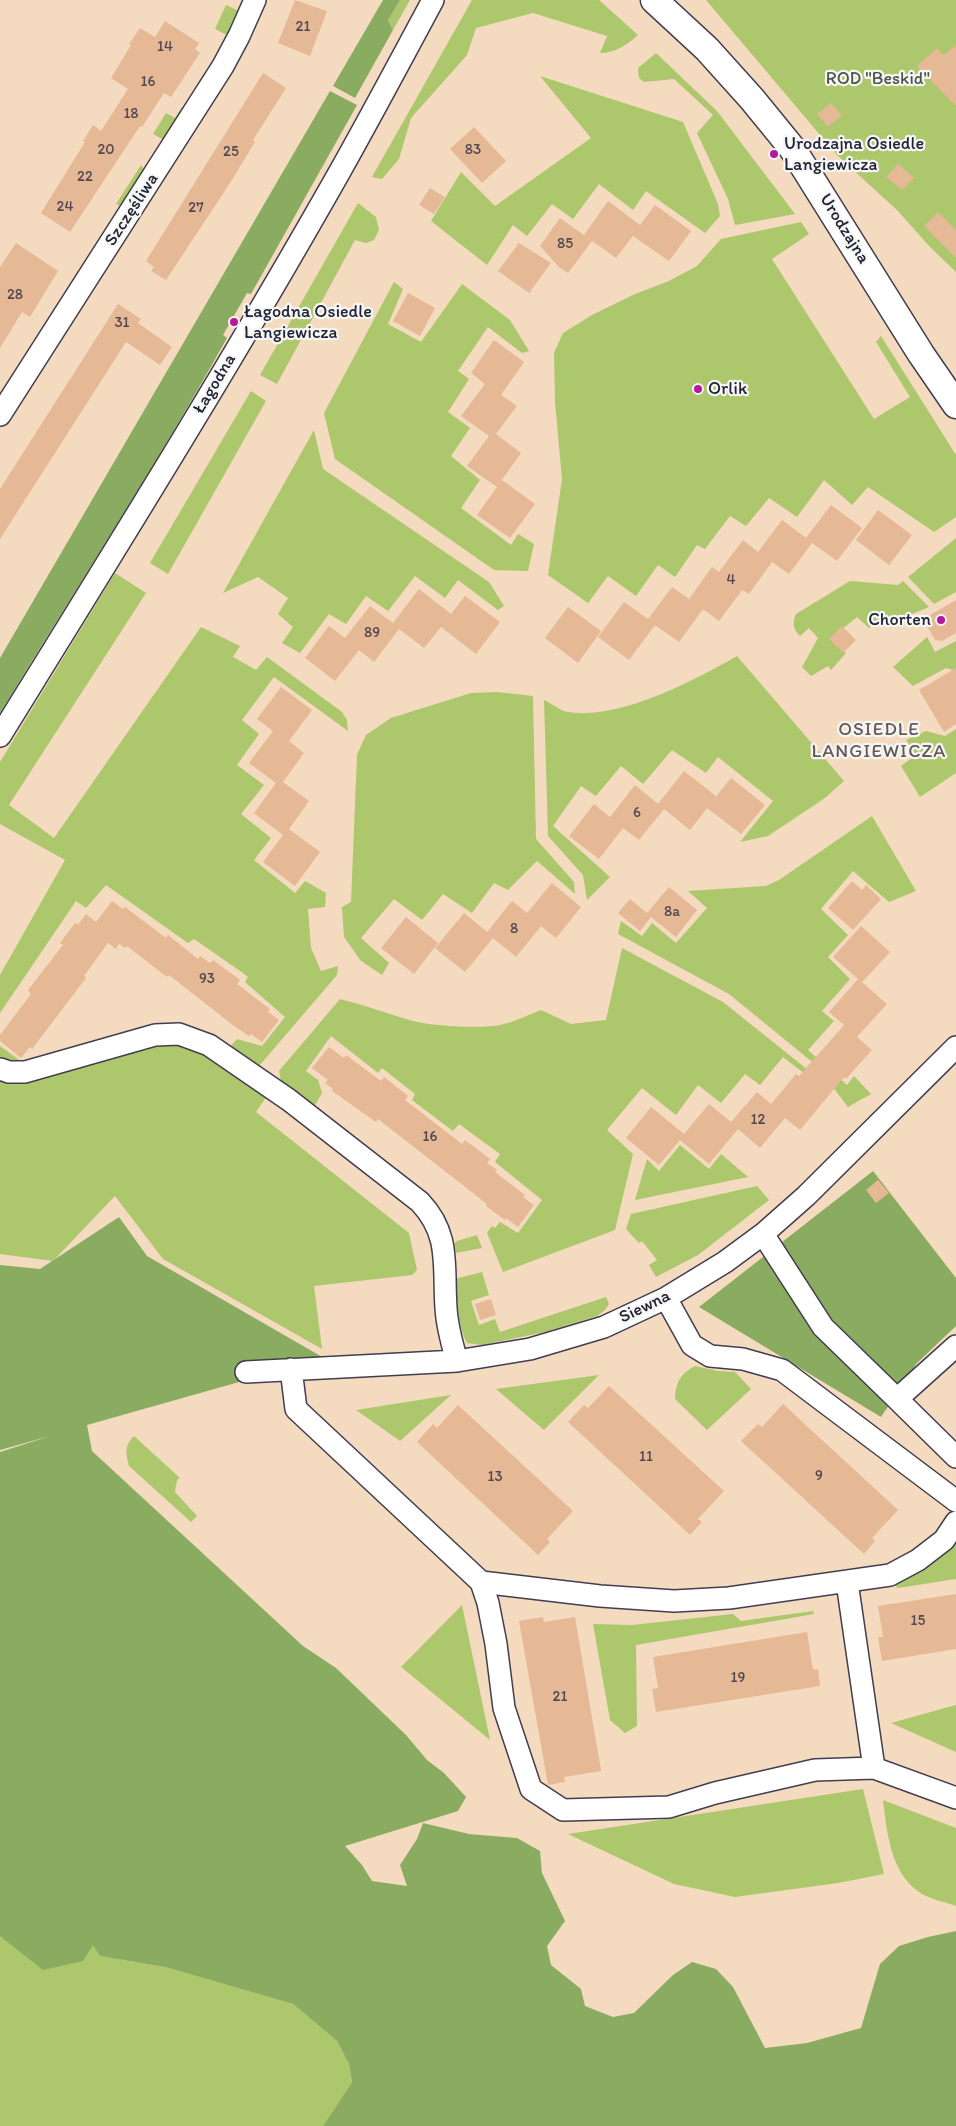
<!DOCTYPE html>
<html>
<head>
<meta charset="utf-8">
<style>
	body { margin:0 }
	canvas { display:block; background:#f4dabe }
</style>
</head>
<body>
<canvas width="956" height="2126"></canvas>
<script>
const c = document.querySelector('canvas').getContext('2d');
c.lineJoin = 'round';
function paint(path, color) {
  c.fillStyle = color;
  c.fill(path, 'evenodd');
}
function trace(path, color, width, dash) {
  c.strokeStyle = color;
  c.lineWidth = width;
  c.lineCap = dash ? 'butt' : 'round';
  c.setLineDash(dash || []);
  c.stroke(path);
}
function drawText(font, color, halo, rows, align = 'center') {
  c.font = font + ' Itim,sans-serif';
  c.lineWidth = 4.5;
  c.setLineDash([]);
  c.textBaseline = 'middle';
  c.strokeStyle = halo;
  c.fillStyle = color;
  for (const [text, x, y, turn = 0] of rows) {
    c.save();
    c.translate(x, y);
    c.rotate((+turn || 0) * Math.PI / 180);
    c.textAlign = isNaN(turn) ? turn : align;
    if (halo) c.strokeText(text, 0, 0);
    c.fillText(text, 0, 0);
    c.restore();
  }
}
paint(new Path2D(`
	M400 0H410L393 30 388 20Z
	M472 0H599L638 35C627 45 615 53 600 53L607 36 533 13 476 28 467 55 411 118 399 159 382 179 372 177Z
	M706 0H956V272L930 247 898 211 837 155Z
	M226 5 239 11 227 35 215 29Z
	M656 53 717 111 795 214 735 225 728 199 697 133 713 115 674 79 644 82 639 78 638 68Z
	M540 76 683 122 718 204 720 216 705 233 646 191 633 210 599 184 573 219 552 204 527 236 513 225 487 265 431 221 461 172 495 206 591 138Z
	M182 107 184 108 164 140 153 134 166 113 175 118Z
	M141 165 145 171 122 207 116 204Z
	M358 203 376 217 379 230 374 240 366 243 355 240 277 384 260 375Z
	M801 222 809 234 772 259 874 419 910 397 876 342 881 336 956 455V517L934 532 868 487 852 505 824 480 797 517 769 498 746 526 730 516 705 549 697 545 675 577 658 565 636 596 608 576 588 603 548 575 562 479 555 402 554 353 563 333 592 315 635 294 669 281 697 266 721 239Z
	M394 282 403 289 388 324 421 342 462 284 510 320 529 351 522 353 488 327 458 371 469 379 448 412 470 428 451 456 480 480 461 508 511 545 518 534 534 544 528 571 494 570 335 459 324 413Z
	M251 391 266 401 168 574 150 563Z
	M314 430 323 469 489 582 504 606 498 610 458 580 445 598 415 576 388 611 366 596 346 624 329 614 300 653 282 643 293 627 278 614 288 598 258 577 223 593Z
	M956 538V592L934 604 908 577Z
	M115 573 146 593 9 805 54 838 201 627 240 646 233 657 256 670 267 657 342 712 347 720 348 731 274 677 242 720 259 734 237 765 264 785 241 814 271 838 254 860 295 893 305 881 326 893 325 907 308 909 311 948 321 971 338 966 337 975 259 1066 252 1067 228 1049 237 1039 262 1046 285 1017 245 982 248 977 243 973 194 939 188 943 106 885 86 908 76 901 0 1013V975L65 860 0 824V762Z
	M850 581 898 585 903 581 929 607 912 614 879 619 869 628 857 617 830 639 846 653 831 670 828 666 811 676 802 667 818 638 809 628 800 636C793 629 792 623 796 614Z
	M927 637 935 652 956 641V671L946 668 913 686 893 667Z
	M737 656 844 781 825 798 768 836 740 842 773 801 718 757 706 773 672 750 643 784 621 766 596 796 581 786 553 826 610 877 587 900 583 875 548 836 544 700C551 703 560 711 568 712 620 720 693 681 737 656Z
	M497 692 533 696 536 839 574 882 575 894 537 861 508 890 494 883 472 913 443 894 422 920 394 899 361 938 389 963 382 975 361 961 344 937 342 907 351 902 357 755 366 735 391 718 471 693Z
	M956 729V773L920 797 901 766 916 755 906 740 926 731 945 736Z
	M872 816 916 891 889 902 853 871 821 909 848 935 828 957 850 979 822 1011 834 1021 808 1050 847 1085 854 1076 871 1094 848 1107 816 1065 729 994 618 934 621 921 642 936 652 923 676 943 707 908 688 891 766 886 779 880Z
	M622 948 723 1002 808 1070 805 1074 783 1057 760 1085 745 1074 721 1103 698 1085 676 1115 642 1088 607 1130 633 1154 615 1230 503 1272 487 1233 492 1226 495 1228 500 1222 518 1233 542 1200 495 1162 500 1154 459 1124 453 1131 412 1100 415 1094 382 1068 378 1073 331 1036 306 1071 318 1080 322 1093 314 1107 282 1086 279 1071 340 999C365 1005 388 1014 413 1021 432 1026 474 1028 494 1026 510 1024 526 1016 541 1010L571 1024 606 1020Z
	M167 1042 203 1053 266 1097 256 1112 409 1233 417 1270 412 1275 314 1286 322 1349 163 1259 115 1196 53 1261 0 1254V1079L13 1083 38 1079Z
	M0 1046 22 1062 20 1064 0 1060Z
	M680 1145 709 1169 721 1154 748 1177 635 1200 647 1159 659 1171Z
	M757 1186 769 1200 698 1255 656 1277 649 1265 657 1260 642 1241 639 1243 626 1229 631 1214Z
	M477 1235 482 1248 456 1253 454 1244 457 1241Z
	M482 1272 489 1295 471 1301 479 1325 495 1319 500 1332 606 1297 609 1304 605 1310 597 1316 545 1332 482 1345 467 1343C457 1324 457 1300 455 1279Z
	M695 1366 718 1371 735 1372 751 1389 707 1430 675 1399C676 1382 680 1374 695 1366Z
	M599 1375 544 1430 496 1389Z
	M451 1395 400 1441 356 1410Z
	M134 1436 180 1478 177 1480 175 1492 197 1516 191 1522 129 1466C126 1453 124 1446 134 1436Z
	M956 1538V1579L898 1588 888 1580 931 1565Z
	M462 1605 490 1740 401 1667Z
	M813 1611 814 1614 636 1645 637 1726 625 1733 610 1720 593 1624 632 1625 733 1614 741 1621Z
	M956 1705V1752L891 1723Z
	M0 1721 100 1956 165 1967 293 2004 337 2041 349 2064 352 2082 323 2126H0Z
	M863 1789 884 1874 838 1883 735 1897 674 1884 568 1834Z
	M883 1800 956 1828V1906C945 1902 929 1899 919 1892 890 1872 887 1831 883 1800Z`), '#adc76d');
paint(new Path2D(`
	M383 0H400L388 20 393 30 355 98 333 86Z
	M330 91 357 105 251 294 247 293 223 335 227 338C156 466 76 588 0 713V658Z
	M873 1171 956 1278V1326L917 1363 881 1417 699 1307Z
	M119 1217 147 1256 324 1358 87 1425 92 1451 303 1646 336 1668 406 1735 427 1760 444 1773 466 1797 458 1811 345 1846 362 1865 372 1881 407 1886 400 1865 417 1839 423 1823 469 1834 517 1838 540 1851 542 1873 565 1921 547 1946 551 1965 581 1989 585 2006 613 2017 634 2013 673 1975 692 1962 716 1969 733 1987 765 2048 807 2043 861 2028 880 1964 899 1946 928 1937 956 1931V2126H323L352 2082 349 2064 337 2041 293 2004 165 1967 100 1956 93 1945 83 1961 43 1970 0 1936V1452L50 1436 0 1450V1265L40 1269Z`), '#8aac60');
paint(new Path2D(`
	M295 0 327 11 310 56 278 43Z
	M165 21 199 43 195 49 200 53 171 97 164 93 142 127 140 126 70 232 41 213 85 142 83 141 93 125 101 131 128 89 111 78 131 45 129 44 140 28 155 37Z
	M956 45V106L917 66 937 48 944 55Z
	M263 73 286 88 253 140 255 142 230 183 166 280 151 271 154 267 146 261Z
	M831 103 842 115 828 127 817 114Z
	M474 127 506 161 482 183 450 149Z
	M898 164 914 178 902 190 886 177Z
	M430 188 445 197 434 214 419 205Z
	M608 201 640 225 655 205 691 231 669 261 633 236 616 258 584 235Z
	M938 212 956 230V258L924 226Z
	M560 218 592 241 568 273 559 267 540 246Z
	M16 243 58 271 30 317 22 312 0 348V267Z
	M519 243 551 263 529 293 498 271Z
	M408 293 435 308 420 336 393 321Z
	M118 304 141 319 138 323 172 347 160 365 126 342 0 539V489Z
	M494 340 524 362 501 395 517 406 496 434 521 453 497 487 467 466 489 436 461 416 485 384 471 373Z
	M502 480 535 504 510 538 477 515Z
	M831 505 862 528 837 561 812 543 789 574 772 562 749 594 742 590 719 621 703 609 679 642 655 625 629 660 598 637 624 602 648 619 672 587 689 599 712 567 719 572 743 540 758 552 782 520 806 538Z
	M878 510 912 535 889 565 856 540Z
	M419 589 451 614 465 596 500 622 476 654 441 627 424 648 399 629 374 662 359 650 335 681 305 658 329 626 345 638 370 606 393 623Z
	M956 600V633L942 641 935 640 923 619Z
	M568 607 601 631 578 663 545 638Z
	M842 626 856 640 843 653 829 639Z
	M956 668V724L944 732 919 690Z
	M281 687 312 710 289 741 304 753 283 782 309 801 289 829 320 852 295 886 263 862 283 835 254 813 276 783 249 763 273 731 257 719Z
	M684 771 716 796 711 803 731 778 765 805 741 834 707 808 690 830 664 809 639 840 623 828 599 859 569 836 594 804 610 817 635 785 658 804Z
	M852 881 862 890 866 885 881 899 853 930 828 908Z
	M552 883 581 907 556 938 541 926 516 957 493 938 465 972 435 948 464 913 487 932 512 901 527 913Z
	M669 887 697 910 676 937 651 917 640 931 618 913 630 899 647 913Z
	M112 901 123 909 125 907 166 938 168 935 198 959 200 956 210 963 213 960 240 980 237 984 270 1009 268 1012 279 1020 262 1042 251 1034 249 1036 234 1026 169 975 167 977 127 946 125 948 119 944 116 949 108 943 84 976 86 978 32 1049 30 1047 21 1058 0 1041V1035L31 994 28 990 63 945 60 943 75 923 78 925 86 914 96 922Z
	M406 917 438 943 414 974 381 948Z
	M861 926 890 952 862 982 887 1004 857 1037 872 1050 846 1079 844 1077 800 1130 785 1118 760 1148 738 1129 709 1164 680 1140 659 1165 626 1138 651 1107 684 1134 709 1104 731 1122 757 1092 771 1104 796 1074 799 1076 844 1025 829 1012 858 979 833 957Z
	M329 1047 344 1058 346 1055 381 1081 384 1077 408 1096 405 1100 462 1144 465 1140 490 1159 487 1163 497 1170 495 1172 525 1195 523 1197 534 1205 518 1227 506 1218 505 1220 486 1206 487 1204 378 1119 376 1122 332 1091 333 1089 325 1083 328 1080 312 1068Z
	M878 1180 889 1193 876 1203 866 1190Z
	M491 1299 496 1315 480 1320 475 1304Z
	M609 1386 724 1491 698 1519 702 1522 690 1535 568 1422 584 1405 588 1408Z
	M783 1404 898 1510 872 1538 875 1541 864 1554 741 1441 758 1424 762 1427Z
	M458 1405 573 1511 547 1539 550 1542 538 1555 417 1442 433 1424 437 1428Z
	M956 1594V1649L882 1661 878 1637H883L878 1606Z
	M543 1617 544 1622 575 1617 601 1771 564 1777 565 1782 548 1785 519 1621Z
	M807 1632 813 1670 818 1669 820 1686 656 1712 652 1689 658 1688 653 1657Z`), '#e5b995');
const minor = new Path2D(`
	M0 415 223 66 239 36 255 0
	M0 736C115 550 231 364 339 173 371 116 402 58 433 0
	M0 1069 9 1072H25L155 1035 179 1034 209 1045 289 1100 420 1202C451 1235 443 1266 446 1308 447 1326 452 1344 457 1361
	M763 1234 823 1327 897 1399 956 1346
	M666 1298 692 1345 710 1356 743 1359 782 1370 956 1501
	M291 1369 296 1409 481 1582 600 1596 674 1601 729 1598 890 1575 918 1560 944 1540 956 1522
	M246 1372 457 1361 530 1349 604 1327 666 1298 725 1262 763 1234 806 1196 956 1047
	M897 1399 956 1457
	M481 1582 488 1603 496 1644 504 1708 531 1789 563 1810 669 1807 715 1793 815 1770 874 1768 956 1798
	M847 1582 874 1768`);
const tertiary = new Path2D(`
	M654 0 707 49 752 99 792 148 921 354 956 405`);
trace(minor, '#423e4f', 24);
trace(tertiary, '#423e4f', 29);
trace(minor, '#fff', 21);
trace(tertiary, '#fff', 26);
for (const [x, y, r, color] of [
	[774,154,5,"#b5179e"],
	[234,322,5,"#b5179e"],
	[698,389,5,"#b5179e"],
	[941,620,5,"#b5179e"]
]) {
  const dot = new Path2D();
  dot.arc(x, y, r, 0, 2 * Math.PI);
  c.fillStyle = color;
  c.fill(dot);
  trace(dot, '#f6f6f2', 2);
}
drawText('15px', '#534852', null, [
	["21",303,27],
	["14",165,47],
	["16",148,82],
	["18",131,114],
	["20",106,150],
	["83",473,150],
	["25",231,152],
	["22",85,177],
	["24",65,207],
	["27",196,208],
	["85",565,244],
	["28",15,295],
	["31",122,323],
	["4",731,580],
	["89",372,633],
	["6",637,813],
	["8a",672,912],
	["8",514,929],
	["93",207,979],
	["12",758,1120],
	["16",430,1137],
	["11",646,1457],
	["9",819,1476],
	["13",495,1477],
	["15",918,1621],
	["19",738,1678],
	["21",560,1697]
]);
drawText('18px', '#4c544a', '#f6f6f2', [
	["ROD \"Beskid\"",878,79]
]);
drawText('18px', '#22223b', '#f6f6f2', [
	["Urodzajna Osiedle",784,144],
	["Langiewicza",784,165],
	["Łagodna Osiedle",244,312],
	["Langiewicza",244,333],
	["Orlik",708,389],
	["Chorten",931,620,"right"]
], 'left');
drawText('18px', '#22223b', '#f6f6f2', [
	["Szczęśliwa",132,210,-57],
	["Urodzajna",844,229,58],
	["Łagodna",215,384,-59],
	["Siewna",645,1307,-26]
]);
c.letterSpacing = '1px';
drawText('19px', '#66575a', '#f6f6f2', [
	["OSIEDLE",879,730],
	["LANGIEWICZA",879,752]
]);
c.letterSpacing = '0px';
</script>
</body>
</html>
